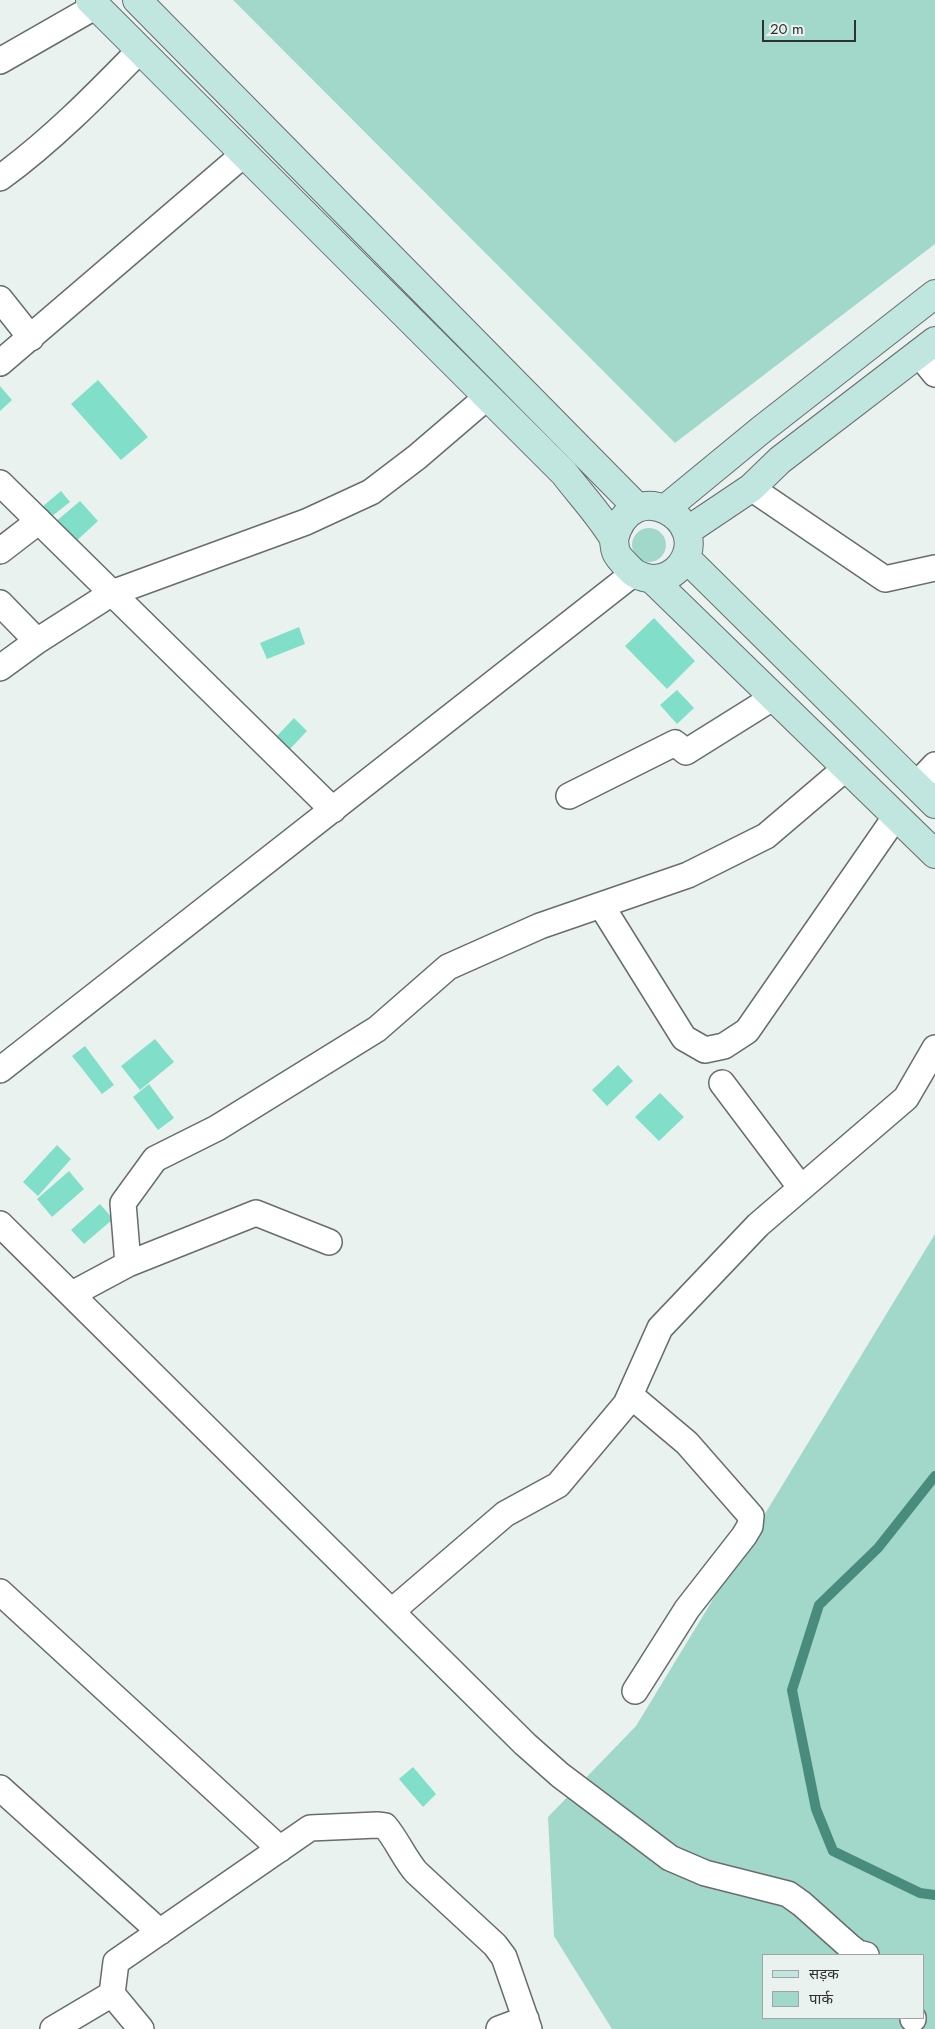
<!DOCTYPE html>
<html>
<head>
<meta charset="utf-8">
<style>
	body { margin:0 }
	#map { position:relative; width:935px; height:2029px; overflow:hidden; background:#eaf2f0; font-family:Jost,"Noto Sans Devanagari",sans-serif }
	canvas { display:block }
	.legend { position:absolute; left:762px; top:1954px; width:162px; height:65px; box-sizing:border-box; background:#eaf2f0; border:1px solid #9fa5a3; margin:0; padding:6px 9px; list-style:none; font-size:15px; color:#2e3130 }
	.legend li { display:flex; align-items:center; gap:10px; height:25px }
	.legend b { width:25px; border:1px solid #9fa5a3 }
	.scale { position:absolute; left:762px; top:20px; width:94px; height:22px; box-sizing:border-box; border:2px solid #2e3130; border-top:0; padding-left:6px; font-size:15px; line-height:18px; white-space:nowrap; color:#2e3130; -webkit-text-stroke:4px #eaf2f0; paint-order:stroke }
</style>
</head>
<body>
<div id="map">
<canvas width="935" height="2029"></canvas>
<ul class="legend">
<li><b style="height:6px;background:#c1e6df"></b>सड़क</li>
<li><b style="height:14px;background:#a2d8ca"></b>पार्क</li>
</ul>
<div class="scale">20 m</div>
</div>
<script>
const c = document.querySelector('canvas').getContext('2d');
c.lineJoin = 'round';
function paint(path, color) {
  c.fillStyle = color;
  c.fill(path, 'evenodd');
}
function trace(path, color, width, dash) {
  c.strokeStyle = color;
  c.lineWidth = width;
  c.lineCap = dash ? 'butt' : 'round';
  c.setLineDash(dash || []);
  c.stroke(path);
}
paint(new Path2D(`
	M233 0H935V244L675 443Z
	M632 545a17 17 0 1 1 34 0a17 17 0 1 1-34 0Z
	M935 1234V2029H612L554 1936 548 1817 636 1726ZM764 1955H924V2018H764Z`), '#a2d8ca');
trace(new Path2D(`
	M935 1476 878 1548 819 1605 792 1690 816 1809 833 1851 920 1893 935 1895`), '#498b7d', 10);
paint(new Path2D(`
	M98 380 148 437 121 460 71 404Z
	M0 386 12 400 0 411Z
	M61 491 70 502 51 517 42 507Z
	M80 501 98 521 73 544 54 523Z
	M654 618 695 661 667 689 625 646Z
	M299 627 305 644 267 659 260 643Z
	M677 690 694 708 677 724 660 705Z
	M294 718 307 731 289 750 276 737Z
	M155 1039 174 1062 140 1090 121 1066Z
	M85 1046 114 1085 102 1094 72 1056Z
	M618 1065 633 1081 607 1106 592 1090Z
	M149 1084 174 1118 158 1130 133 1097Z
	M660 1093 684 1117 659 1141 635 1117Z
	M57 1145 71 1159 38 1196 23 1182Z
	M69 1171 84 1189 52 1217 37 1199Z
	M100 1204 113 1219 84 1244 71 1230Z
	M413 1767 436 1794 423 1807 399 1779Z`), '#81dfc9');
const street = new Path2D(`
	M0 61 96 6
	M0 178C52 140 95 96 140 50
	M0 299 31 338
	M918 353 935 374
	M0 363 244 154
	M0 483 333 810
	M751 488 885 579 935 568
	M0 551 39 521
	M0 603 37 641
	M0 668 37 641 112 593 306 522 371 492 417 457 487 397
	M916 785 935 765
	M569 796 675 743 686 752 774 697
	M601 905 684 1038 705 1050 724 1046 747 1031 896 816
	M0 1070 634 573
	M722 1083 801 1188
	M0 1224 525 1744 560 1775 670 1858 705 1873 788 1894 802 1904 849 1946 858 1953 866 1955
	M128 1264 123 1203 155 1159 217 1128 377 1029 448 967 540 926 688 875 766 836 847 767
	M72 1294 128 1264 256 1213 329 1242
	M630 1395 687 1443 751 1516 750 1526 744 1536 687 1609 635 1691
	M0 1592 280 1849
	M392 1611 505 1514 558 1485 626 1404 660 1328 758 1225 906 1098 935 1048
	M0 1788 160 1932
	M913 2018V2019
	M53 2029 112 1994
	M141 2029 112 1994 116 1962 310 1828 377 1825 385 1826C397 1840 404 1858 416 1872L495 1945 504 1957 529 2029
	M499 2029 526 2019`);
const secondary = new Path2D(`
	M90 0 564 473C580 494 599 514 613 537 615 542 614 547 616 552 618 558 628 567 633 572 638 576 648 579 655 579 666 578 674 574 681 565 714 520 631 472 614 539
	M137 0 637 507
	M665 509 761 430 935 294
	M687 531 751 488 780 460 935 341
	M686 558 935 804
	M652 579 935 854`);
trace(street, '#676d6c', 28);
trace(secondary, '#676d6c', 30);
trace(street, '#fff', 25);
trace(secondary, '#c1e6df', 28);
</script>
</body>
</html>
